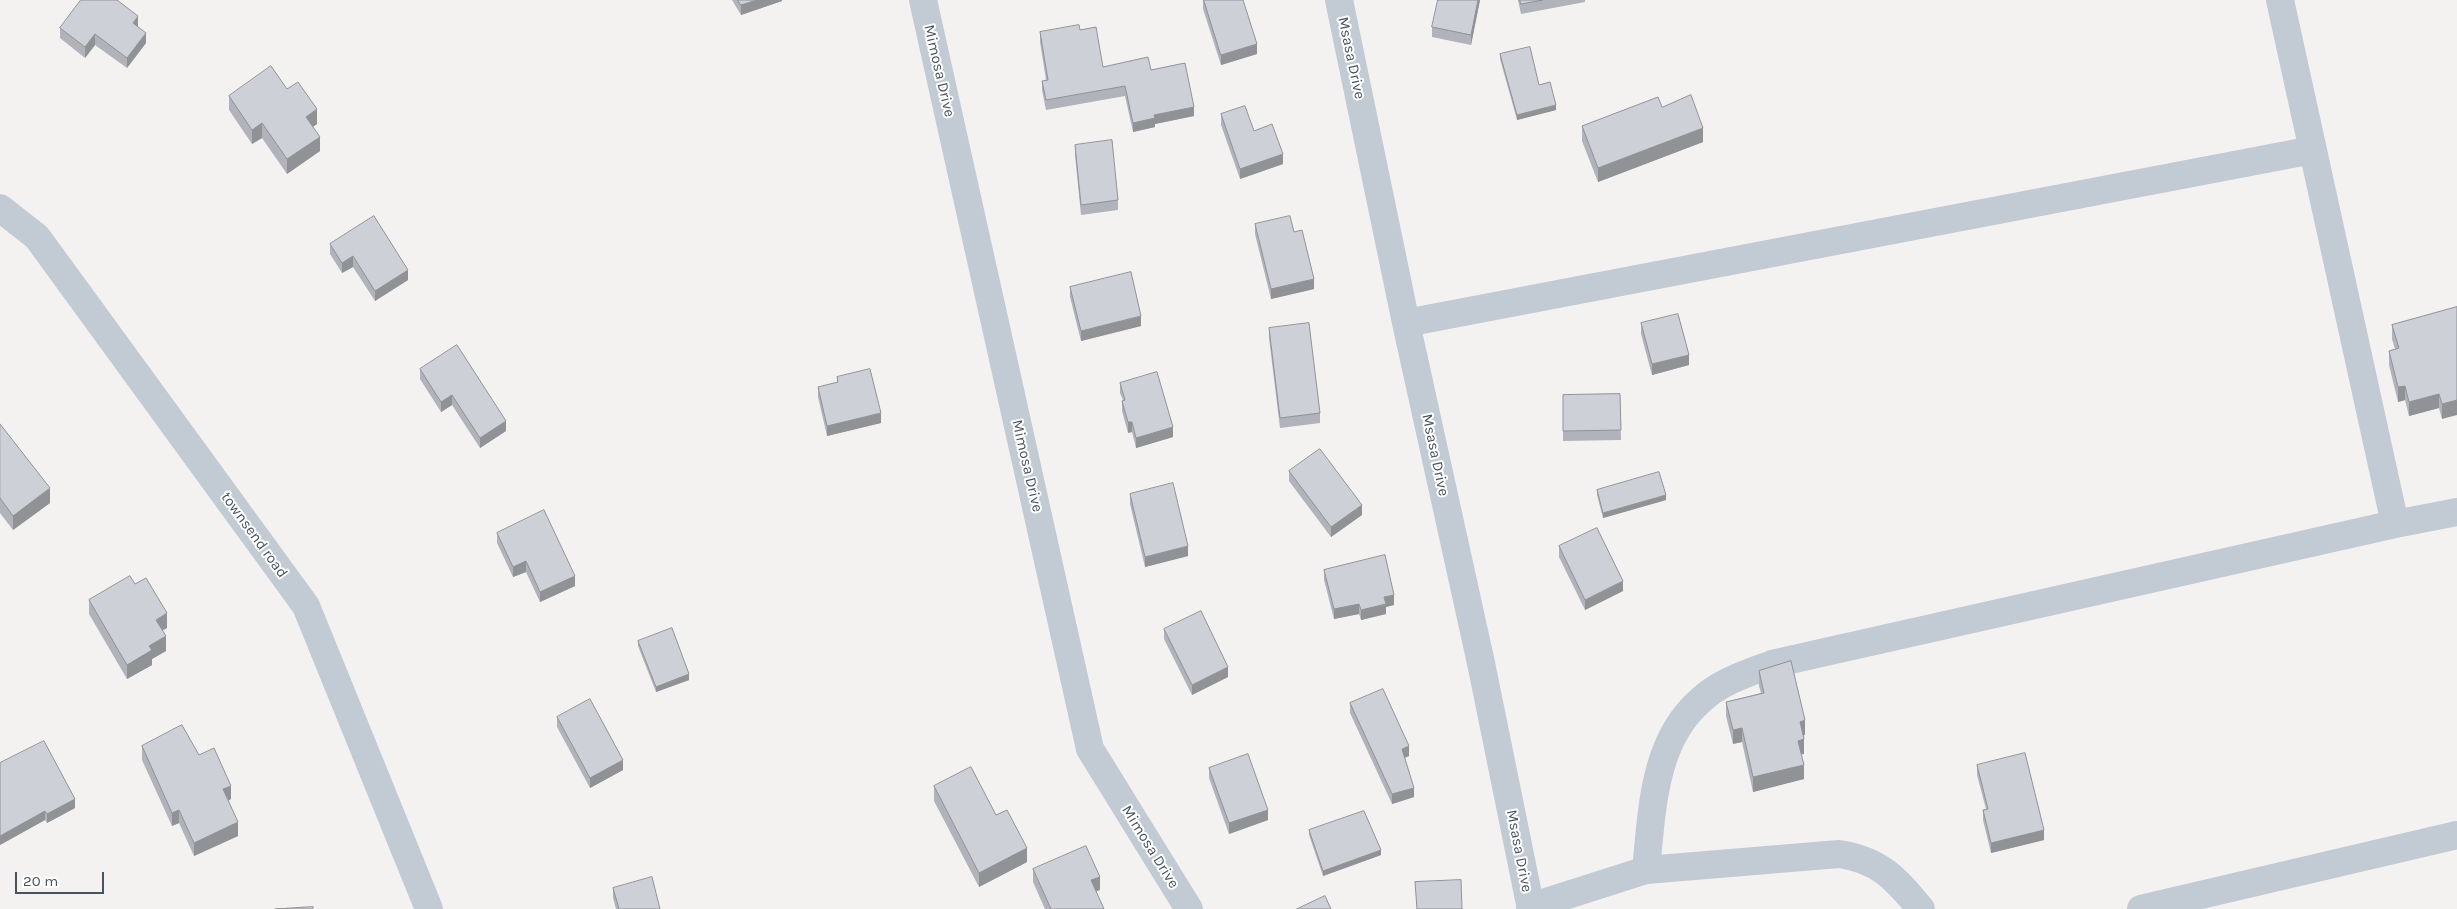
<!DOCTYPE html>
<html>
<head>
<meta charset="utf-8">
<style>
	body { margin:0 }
	#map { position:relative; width:2457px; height:909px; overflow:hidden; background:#f4f2f1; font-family:Karla,sans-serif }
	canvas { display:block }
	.scale { position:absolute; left:15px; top:872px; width:89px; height:22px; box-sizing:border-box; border:2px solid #485360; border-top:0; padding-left:6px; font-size:15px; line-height:18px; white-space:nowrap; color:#485360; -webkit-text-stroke:4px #fff; paint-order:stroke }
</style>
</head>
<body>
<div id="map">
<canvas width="2457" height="909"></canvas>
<div class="scale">20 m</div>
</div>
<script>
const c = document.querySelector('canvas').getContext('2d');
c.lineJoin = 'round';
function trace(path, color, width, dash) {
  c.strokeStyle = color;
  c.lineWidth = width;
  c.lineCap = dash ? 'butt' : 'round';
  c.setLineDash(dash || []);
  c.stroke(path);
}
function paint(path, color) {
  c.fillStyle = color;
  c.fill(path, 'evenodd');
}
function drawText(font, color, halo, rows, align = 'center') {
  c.font = font + ' Karla,sans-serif';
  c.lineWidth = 4;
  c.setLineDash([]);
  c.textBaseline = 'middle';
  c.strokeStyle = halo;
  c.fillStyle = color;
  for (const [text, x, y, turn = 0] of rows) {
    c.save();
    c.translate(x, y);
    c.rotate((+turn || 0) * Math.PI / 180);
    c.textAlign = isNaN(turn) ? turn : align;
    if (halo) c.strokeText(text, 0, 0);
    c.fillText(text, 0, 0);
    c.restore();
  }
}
trace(new Path2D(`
	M923 0 1090 749 1189 909
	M1339 0 1406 323 1481 663 1531 909
	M2280 0 2395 524
	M0 208 37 237 306 606 429 909
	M1406 323 2313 150
	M1646 870C1652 811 1653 741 1701 700 1720 682 1748 673 1772 664L2395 524 2457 512
	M1530 907 1646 870 1839 854C1880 860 1896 879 1921 909
	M2141 909 2457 835`), '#c2cad3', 28);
paint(new Path2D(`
	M732 0H782V1L741 15Z
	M1203 0 1257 54 1221 65 1203 9Z
	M1480 0 1471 45 1432 37V27Z
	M1518 0H1585V2L1521 14Z
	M138 26V27L146 43 127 68 95 45 85 58 60 38V28Z
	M1080 30 1103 67 1151 70 1194 116 1155 124V127L1133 132 1125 96 1046 110 1042 90V81L1046 80 1040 42V32Z
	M1500 54 1539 85 1556 110 1517 120 1500 59Z
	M287 89 317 124 313 127 320 151 287 174 262 138 252 144 229 110V96Z
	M1662 107 1703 142 1598 182 1582 141V126Z
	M1221 114 1254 131 1283 164 1240 179 1221 125Z
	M1075 145 1118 200V210L1081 215 1075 155Z
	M1255 224 1294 232 1314 289 1271 299 1255 234Z
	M330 244 408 280 375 301 353 267 342 273 330 254Z
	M1070 287 1141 326 1081 341 1070 297Z
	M2457 307 2442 419 2439 408 2409 416 2405 400 2398 402 2389 365V351L2395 349 2392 339V325Z
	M1641 323 1689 365 1652 375 1641 334Z
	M1269 328 1320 413V423L1280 428 1269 338Z
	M420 369 506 431 480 448 452 405 441 412 420 379Z
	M837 377 881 423 827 436 818 397V387L837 382Z
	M1120 383 1173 437 1136 448 1132 432 1128 433 1122 411V401L1123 400 1120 393Z
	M1620 394 1621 440 1563 441V395Z
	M0 424 50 503 13 530 0 513Z
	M1289 471 1362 515 1331 537 1289 481Z
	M1597 490 1666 500 1603 518 1597 495Z
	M1130 494 1188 556 1145 567 1130 504Z
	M497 533 575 586 540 602 526 572 513 577 497 543Z
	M1559 546 1623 591 1585 610 1559 557Z
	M1324 570 1394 605 1386 607V614L1361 620 1359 614 1334 619 1324 580Z
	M135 584 167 628 162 630 166 651 152 659V665L127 679 89 614V600Z
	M1164 629 1228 677 1192 695 1164 639Z
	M638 641 689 680 656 692 638 646Z
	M1759 671 1805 735H1804V754H1801L1804 779 1753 792 1742 742 1733 744 1726 716V702L1761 693 1759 686Z
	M1350 703 1409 756 1404 758 1414 797 1392 804 1350 713Z
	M557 717 623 770 590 788 557 727Z
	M142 746 199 755 231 799 228 801 238 836 194 856 179 823 172 826 142 760Z
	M0 763 75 808 47 823 45 820 0 845Z
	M1977 765 2044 840 1991 853 1983 820V810L1986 809 1977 775Z
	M1209 768 1268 820 1229 834 1209 778Z
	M934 786 996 815 1027 862 979 887 934 801Z
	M1309 830 1381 855 1323 876 1309 835Z
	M1033 869 1100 890 1096 891 1104 909H1045L1033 882Z
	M613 888 660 909H616L613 898Z`), '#b0b3b9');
paint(new Path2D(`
	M757 0H782V1L741 15V5Z
	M1478 0H1480L1471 45V35Z
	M138 16V26L133 33V23Z
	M146 33V43L127 68V58Z
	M95 34V45L85 58V47Z
	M1257 44V54L1221 65V55Z
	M1556 105V110L1517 120V115Z
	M1194 107V116L1155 124V127L1133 132V123L1154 115Z
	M317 109V124L306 131V117Z
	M262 123V138L252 144V130Z
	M1703 128V142L1598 182V168Z
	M320 137V151L287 174V159Z
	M1283 154V164L1240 179V169Z
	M353 256V267L342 273V263Z
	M408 270V280L375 301V291Z
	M1314 279V289L1271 299V289Z
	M1141 316V326L1081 341V331Z
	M1689 355V365L1652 375V364Z
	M2405 386V400L2398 402V387Z
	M2439 394V408L2409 416V402Z
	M452 395V405L441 412V402Z
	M2457 400V415L2442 419V404Z
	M881 413V423L827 436V426Z
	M506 421V431L480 448V438Z
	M1128 422H1132V432L1128 433Z
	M1173 427V437L1136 448V438Z
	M50 488V503L13 530V516Z
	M1666 495V500L1603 518V513Z
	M1362 505V515L1331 537V527Z
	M1188 546V556L1145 567V557Z
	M526 561V572L513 577V567Z
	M575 576V586L540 602V592Z
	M1623 581V591L1585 610V600Z
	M1394 595V605L1386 607V614L1361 620V610L1384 597Z
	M1359 604V614L1334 619V609Z
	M167 613V628L156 634V620Z
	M166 636V651L152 659V665L127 679V665L149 646Z
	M1228 667V677L1192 695V685Z
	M689 674V680L656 692V687Z
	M1805 720V735L1800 736V722Z
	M1742 728V742L1733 744V730Z
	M1804 739V754L1798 755V741Z
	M1409 746V756L1402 759V749Z
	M623 760V770L590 788V778Z
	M1804 765V779L1753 792V777Z
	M231 786V799L223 803V789Z
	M1414 788V797L1392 804V794Z
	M75 799V808L47 823V814Z
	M179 810V823L172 826V813Z
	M1268 810V820L1229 834V823Z
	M45 811V820L0 845V836Z
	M238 822V836L194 856V843Z
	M2044 830V840L1991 853V843Z
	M1027 848V862L979 887V873Z
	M1381 850V855L1323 876V871Z
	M1100 877V890L1091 893V880Z`), '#909296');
const building = new Path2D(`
	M81 0H117L138 16 133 23 146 33 127 58 95 34 85 47 60 28Z
	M738 0H757L741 5Z
	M1204 0H1243L1257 44 1221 55Z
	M1438 0H1478L1471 35 1432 27Z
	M1520 0H1543L1521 4Z
	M1079 25 1080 30 1096 27 1103 67 1148 57 1151 70 1185 63 1194 107 1154 115 1155 118 1133 123 1125 86 1046 100 1042 81 1048 80 1040 32Z
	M1530 47 1539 85 1550 82 1556 105 1517 115 1500 54Z
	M271 66 287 89 298 82 317 109 306 117 320 137 287 159 262 123 252 130 229 96Z
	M1691 95 1703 128 1598 168 1582 126 1658 97 1662 107Z
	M1245 106 1254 131 1272 124 1283 154 1240 169 1221 114Z
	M1112 140 1118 200 1081 205 1075 145Z
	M374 216 408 270 375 291 353 256 342 263 330 244Z
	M1290 216 1294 232 1302 230 1314 279 1271 289 1255 224Z
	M1131 272 1141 316 1081 331 1070 287Z
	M2457 307V400L2442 404 2439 394 2409 402 2405 386 2398 387 2389 351 2399 348 2392 325Z
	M1678 314 1689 355 1652 364 1641 323Z
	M1309 323 1320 413 1280 418 1269 328Z
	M457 345 506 421 480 438 452 395 441 402 420 369Z
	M870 369 881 413 827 426 818 387 838 382 837 377Z
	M1157 372 1173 427 1136 438 1132 422H1128L1122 401 1125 400 1120 383Z
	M1620 394 1621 430 1563 431V395Z
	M0 424 50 488 13 516 0 498Z
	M1320 449 1362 505 1331 527 1289 471Z
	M1659 472 1666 495 1603 513 1597 490Z
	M1173 483 1188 546 1145 557 1130 494Z
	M544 510 575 576 540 592 526 561 513 567 497 533Z
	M1597 528 1623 581 1585 600 1559 546Z
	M1385 555 1394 595 1384 597 1386 604 1361 610 1359 604 1334 609 1324 570Z
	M130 576 135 584 146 578 167 613 156 620 166 636 149 646 152 650 127 665 89 600Z
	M1201 611 1228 667 1192 685 1164 629Z
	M672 628 689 674 656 687 638 641Z
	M1791 661 1805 720 1800 722 1804 739 1798 741 1804 765 1753 777 1742 728 1733 730 1726 702 1764 693 1759 671Z
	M1383 689 1409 746 1402 749 1414 788 1392 794 1350 703Z
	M590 699 623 760 590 778 557 717Z
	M182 725 199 755 214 748 231 786 223 789 238 822 194 843 179 810 172 813 142 746Z
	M44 741 75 799 47 814 45 811 0 836V763Z
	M2025 753 2044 830 1991 843 1983 810 1988 809 1977 765Z
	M1248 754 1268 810 1229 823 1209 768Z
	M971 767 996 815 1007 810 1027 848 979 873 934 786Z
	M1364 811 1381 850 1323 871 1309 830Z
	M1086 846 1100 877 1091 880 1104 909H1051L1033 869Z
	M652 877 660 909H619L613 888Z
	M1461 880 1462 909H1417L1415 882Z
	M1325 896 1331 909H1297Z
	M313 907V909H275Z`);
paint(building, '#cdd0d7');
trace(building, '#909296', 1);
drawText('15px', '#485360', '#fff', [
	["Msasa Drive",1351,58,78],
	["Mimosa Drive",939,71,77],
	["Msasa Drive",1435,455,78],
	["Mimosa Drive",1027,466,77],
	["townsend road",254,535,54],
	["Mimosa Drive",1150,847,58],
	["Msasa Drive",1519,851,79]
]);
</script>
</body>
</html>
